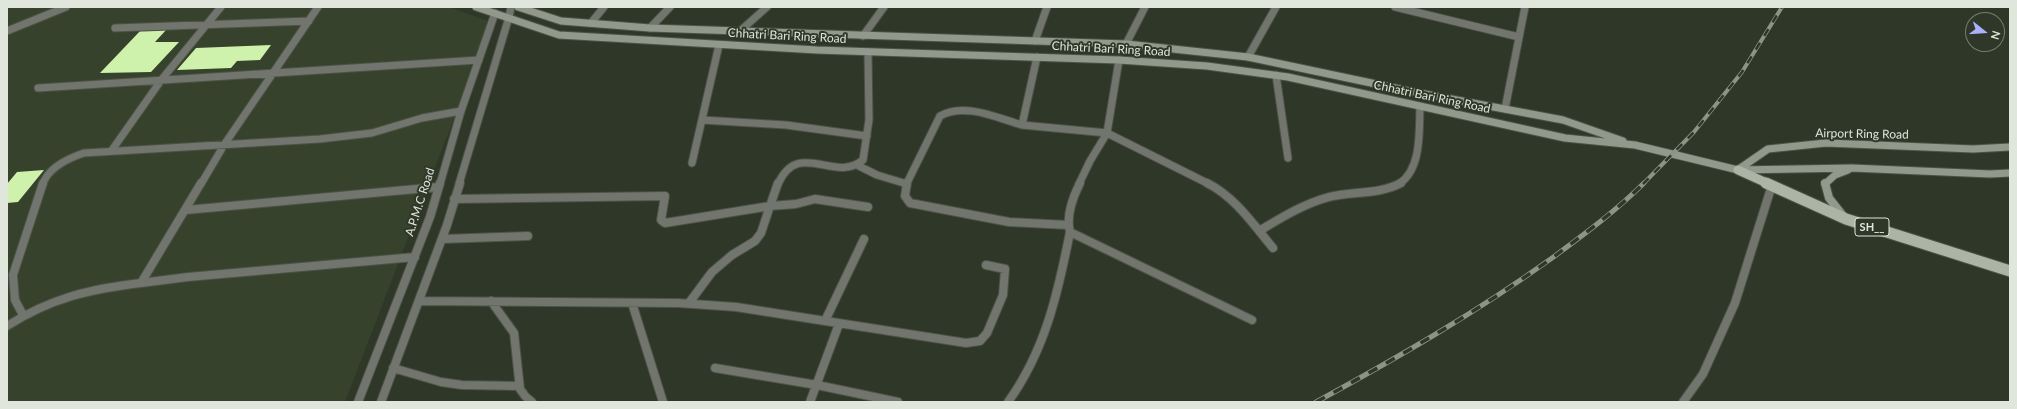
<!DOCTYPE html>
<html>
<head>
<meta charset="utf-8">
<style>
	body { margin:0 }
	#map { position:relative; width:2017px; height:409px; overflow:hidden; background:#2f3728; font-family:Lato,sans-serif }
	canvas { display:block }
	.frame { position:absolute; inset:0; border:8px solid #e1e6dc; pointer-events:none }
	.north { position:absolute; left:1965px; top:12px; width:40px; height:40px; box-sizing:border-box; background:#2f3728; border:1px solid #767d70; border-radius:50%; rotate:107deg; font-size:11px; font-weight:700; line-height:16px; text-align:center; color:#e1e6dc }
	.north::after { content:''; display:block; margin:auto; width:14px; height:18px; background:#aab0fb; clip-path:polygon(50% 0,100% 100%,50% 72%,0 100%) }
</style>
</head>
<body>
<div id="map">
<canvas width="2017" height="409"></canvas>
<div class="frame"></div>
<div class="north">N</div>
</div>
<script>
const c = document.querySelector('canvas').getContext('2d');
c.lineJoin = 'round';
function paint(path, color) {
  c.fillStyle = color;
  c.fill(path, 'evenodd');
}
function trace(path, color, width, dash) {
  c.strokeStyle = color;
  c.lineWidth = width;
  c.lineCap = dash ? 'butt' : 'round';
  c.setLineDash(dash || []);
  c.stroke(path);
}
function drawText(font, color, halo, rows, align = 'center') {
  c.font = font + ' Lato,sans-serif';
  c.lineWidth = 4;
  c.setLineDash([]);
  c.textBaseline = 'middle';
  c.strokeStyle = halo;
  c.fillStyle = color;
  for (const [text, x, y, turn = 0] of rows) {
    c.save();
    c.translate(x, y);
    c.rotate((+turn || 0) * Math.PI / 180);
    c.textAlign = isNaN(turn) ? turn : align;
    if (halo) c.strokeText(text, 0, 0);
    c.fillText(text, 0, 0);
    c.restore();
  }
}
paint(new Path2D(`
	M7 7H449L491 22 345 402H7Z`), '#37422d');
paint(new Path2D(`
	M142 29H167L155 42H179L151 72 100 73Z
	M271 45 260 60 237 61 231 68 177 70 196 48Z
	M44 170 18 202 7 203V184L17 172Z`), '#cef2ab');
const service = new Path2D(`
	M1683 402 1703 374 1735 303 1772 185`);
const minorFar1 = new Path2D(`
	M1395 7 1519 37
	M591 23 604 7
	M115 28 309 21
	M650 28 670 7
	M7 31 66 7
	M740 31 767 7
	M863 36 884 7
	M1035 41 1047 7
	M1126 44 1145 7
	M1037 57 1022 125 1107 133 1209 184
	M1248 57 1276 7
	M1276 75 1288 158
	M38 88 479 60
	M1505 109 1525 7
	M702 120 786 125 867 136
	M112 150 162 79 221 7
	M692 163 719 45
	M859 166 877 175 907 184
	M907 183 940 116C965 102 997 118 1022 125
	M43 184C48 168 69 158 84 153L320 139 372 133 422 118 461 111
	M201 184 224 145 318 7
	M440 184 461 111 495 13
	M459 184 509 17
	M778 184C799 138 834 184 863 160L869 120 868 52
	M1079 184 1090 161 1107 133 1119 60
	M1399 184C1422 169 1419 131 1420 107`);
const minor = new Path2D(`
	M907 183 905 196 910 203 1009 222 1068 225
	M1207 183C1235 197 1253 224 1273 248
	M454 199 665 196 661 220 665 223 770 206 778 183
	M186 210 438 187
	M1259 231C1281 218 1303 204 1329 197 1353 191 1378 195 1401 183
	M1070 232 1252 320
	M442 239 528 236
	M141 283 188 277 415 257
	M419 301 678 303 736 307 966 343 980 341 987 333 1003 295 1005 269 986 265
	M491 301 514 333 520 389 525 396 532 402
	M632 303 663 402
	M689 303 712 272 732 255 755 241 761 233 770 206 796 204 815 199 868 207
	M23 315 15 300 13 275 43 183
	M825 321 864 239
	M7 326C51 298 90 289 141 283L201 183
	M393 368 441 382 462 385 519 386
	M715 368 817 385 898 402
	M358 402 430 217 440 183
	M381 402 447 225 460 183
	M810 402 839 324
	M1008 402C1045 351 1058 293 1070 232 1066 217 1073 197 1080 183`);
const tertiary = new Path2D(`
	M509 17 511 7`);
const secondaryFar1 = new Path2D(`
	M476 7 559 35 817 50 1119 60 1207 66 1288 77 1565 138 1635 145 1738 170 1852 168 1990 174 2010 173
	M518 7 561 21 650 28 1126 44 1248 57 1414 92 1563 120 1623 141
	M1739 169 1768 149 1826 143 1973 149 2010 147
	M1825 184 1835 175 1848 170`);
const secondary = new Path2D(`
	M1825 183 1829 198 1844 217`);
const primaryFar1 = new Path2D(`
	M1738 170 1769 184`);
const primary = new Path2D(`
	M1766 183 1846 219 2010 271`);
trace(service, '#4b5345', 10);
trace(minorFar1, '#4b5345', 9);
trace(minor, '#4b5345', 10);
trace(tertiary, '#4b5345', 9);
trace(secondaryFar1, '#4b5345', 9);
trace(secondary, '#4b5345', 10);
trace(primaryFar1, '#4b5345', 11);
trace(primary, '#4b5345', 13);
trace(service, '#71756d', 8);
trace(minorFar1, '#71756d', 7);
trace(minor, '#71756d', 8);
trace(tertiary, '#71756d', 7);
trace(secondaryFar1, '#92998c', 7);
trace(secondary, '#92998c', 8);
trace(primaryFar1, '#acb5a5', 9);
trace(primary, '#acb5a5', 11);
const railFar1 = new Path2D(`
	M1643 184 1694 132 1742 72 1782 7`);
const rail = new Path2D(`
	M1316 402C1397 358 1477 312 1552 258 1583 235 1616 211 1644 183`);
trace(railFar1, '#8d9387', 4);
trace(rail, '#8d9387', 5);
trace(railFar1, '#2f3728', 2.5, [8]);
trace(rail, '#2f3728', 3.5, [10]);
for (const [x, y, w] of [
	[1872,227,34]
]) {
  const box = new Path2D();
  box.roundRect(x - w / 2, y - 9, w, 18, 3);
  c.fillStyle = '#2f3728';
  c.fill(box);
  trace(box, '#e1e6dc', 1);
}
drawText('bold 11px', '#e1e6dc', null, [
	["SH__",1872,227]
]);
drawText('12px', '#e1e6dc', '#2f3728', [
	["Chhatri Bari Ring Road",787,36,3],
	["Chhatri Bari Ring Road",1111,49,3],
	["Chhatri Bari Ring Road",1432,97,12],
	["Airport Ring Road",1862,134,1],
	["A.P.M.C Road",420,202,-72]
]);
</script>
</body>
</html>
